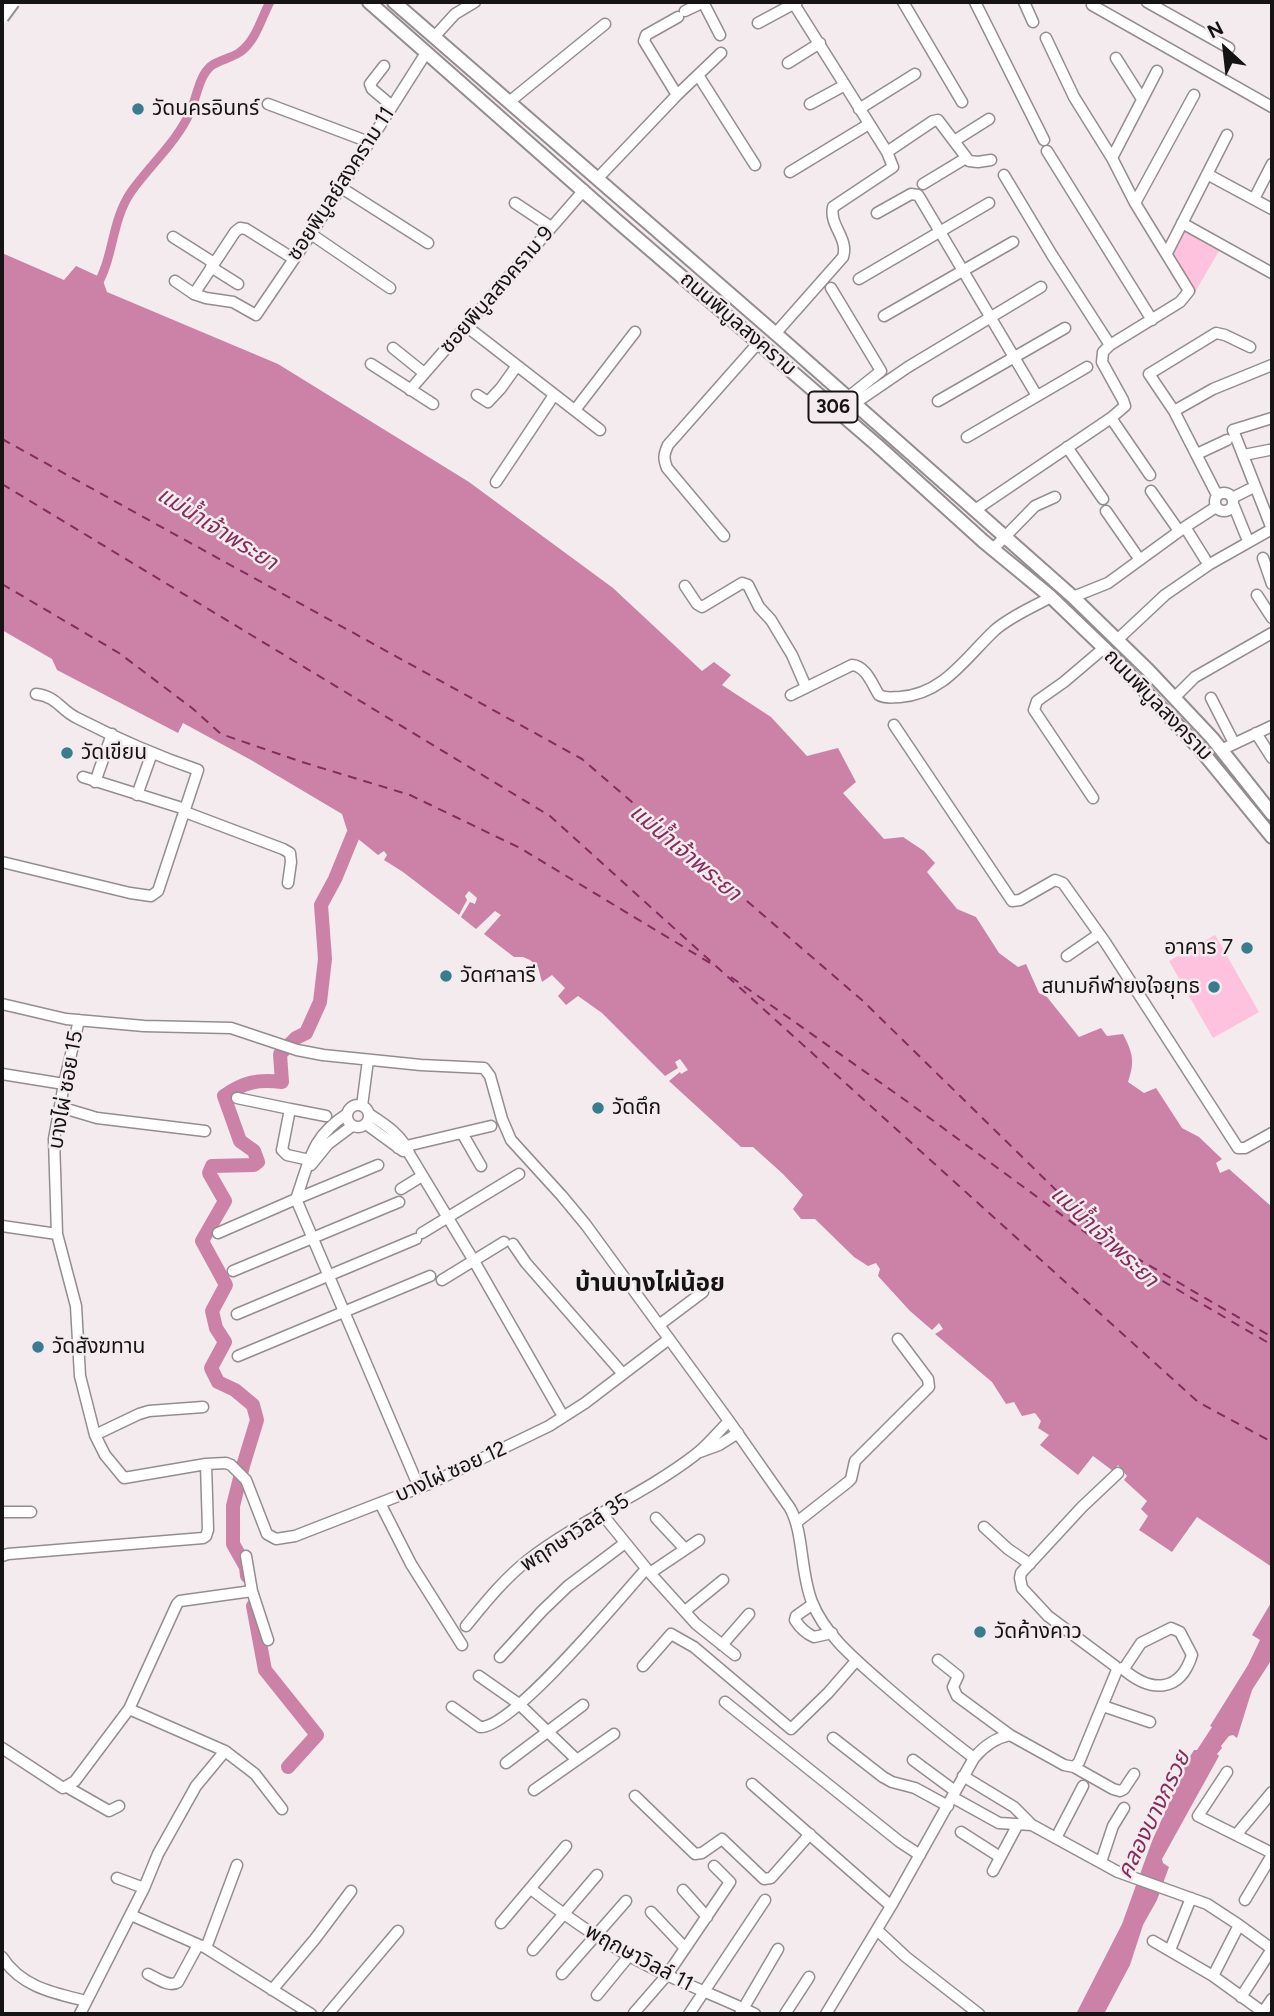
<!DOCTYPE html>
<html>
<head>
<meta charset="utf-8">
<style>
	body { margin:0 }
	#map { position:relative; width:1274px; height:2016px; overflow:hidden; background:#f3ebee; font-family:Figtree,sans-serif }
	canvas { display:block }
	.frame { position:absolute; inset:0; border:4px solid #161314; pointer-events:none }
	.north { position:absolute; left:1190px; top:14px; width:70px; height:70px; -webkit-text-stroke:5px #f3ebee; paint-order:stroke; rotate:333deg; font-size:19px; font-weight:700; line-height:28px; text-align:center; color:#161314 }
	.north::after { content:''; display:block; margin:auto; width:24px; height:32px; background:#161314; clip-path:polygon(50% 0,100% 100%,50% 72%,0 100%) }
</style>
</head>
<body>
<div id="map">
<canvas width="1274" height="2016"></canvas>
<div class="frame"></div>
<div class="north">N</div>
</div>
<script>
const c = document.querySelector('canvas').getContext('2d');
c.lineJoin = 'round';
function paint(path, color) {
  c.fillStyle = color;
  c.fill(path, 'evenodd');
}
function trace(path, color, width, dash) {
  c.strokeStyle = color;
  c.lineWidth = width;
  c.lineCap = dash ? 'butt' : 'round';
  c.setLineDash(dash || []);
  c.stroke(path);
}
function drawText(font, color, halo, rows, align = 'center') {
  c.font = font + ' Figtree,"Noto Sans Thai",sans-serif';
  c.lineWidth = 5;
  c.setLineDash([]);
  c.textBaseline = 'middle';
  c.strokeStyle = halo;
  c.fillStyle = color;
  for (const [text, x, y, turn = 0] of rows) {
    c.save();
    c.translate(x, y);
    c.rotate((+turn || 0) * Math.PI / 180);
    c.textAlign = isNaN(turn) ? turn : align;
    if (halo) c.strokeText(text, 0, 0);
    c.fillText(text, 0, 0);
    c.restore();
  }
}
paint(new Path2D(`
	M1184 224 1223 244 1194 294 1168 253Z
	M1215 935 1259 1012 1213 1038 1169 961Z`), '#fec1de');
paint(new Path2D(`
	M2 253 64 280 76 266 102 278 107 292 278 364 469 482 613 588 702 671 714 662 731 675 722 685 771 717 807 756 838 748 856 782 843 793 884 839 903 837 924 851 935 863 927 872 957 909 976 917 999 953 1018 967 1026 964 1039 993 1047 997 1079 1037 1101 1028 1107 1036 1123 1034C1133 1053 1135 1062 1128 1082L1144 1093 1156 1088 1182 1128 1199 1137 1222 1159 1216 1163 1220 1173 1229 1169 1272 1207V1567L1197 1517 1172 1552 1139 1530 1148 1516 1141 1509 1147 1501 1124 1480 1127 1476 1118 1465 1113 1471 1093 1456 1078 1475 1040 1445 1049 1435 1038 1428 1041 1421 1035 1413 1022 1416 1014 1402 1006 1404 992 1382 935 1334 943 1329 939 1323 932 1330 910 1311 878 1276 880 1269 876 1263 868 1266 854 1257 815 1219H801L793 1209 803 1195 783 1174 753 1147H741L669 1081 680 1072 681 1074 688 1070 680 1059 675 1062 678 1068 665 1076 602 1013 578 996 566 1005 558 996 565 988 552 975 542 982 538 967 530 960 523 957H514L484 934 501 915 495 911 476 929 461 917 470 902 475 904 477 898 469 891 465 896 467 900 459 915 403 872 384 860 387 855 384 851 378 855 347 830 342 814 251 760 183 723 178 733 57 670 52 659 2 630Z
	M1272 1601V1659L1252 1690 1237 1738 1233 1735 1229 1736 1221 1746 1222 1748 1217 1754 1219 1756 1162 1859 1163 1863 1169 1867 1157 1900 1143 1925 1130 1965 1104 2014H1076L1122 1924 1152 1841 1178 1783 1174 1782 1194 1750H1197L1212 1727 1210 1726 1248 1665 1260 1640 1252 1635Z`), '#cc82a7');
trace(new Path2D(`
	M96 287C114 258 111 221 131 192 150 165 178 141 191 110 197 96 199 76 211 66 219 60 232 58 240 52 256 41 261 18 270 2`), '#cc82a7', 9);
trace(new Path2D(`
	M247 1576 246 1567 233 1544V1506L243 1466 257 1420 253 1405 235 1390 218 1382 211 1368 225 1342 216 1328 212 1311 226 1285 202 1241 225 1201 209 1173 212 1166 254 1165 258 1162 254 1151 240 1141 224 1096C244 1082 258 1079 282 1082L280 1054 296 1038 306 1033 320 1002 325 959 321 905 335 879 353 835 363 820
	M253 1606 265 1670 317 1735 288 1767`), '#cc82a7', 14);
trace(new Path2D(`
	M2 439 582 759 863 1001 1109 1242 1272 1337
	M2 484 550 816 1198 1402 1272 1442
	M2 584 119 653 192 708 221 734 302 762 410 795 520 848 715 966
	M731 977 905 1100 1108 1249 1272 1345`), '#842c5d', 2, [9, 7]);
const minor = new Path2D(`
	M703 2 720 35
	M903 2 962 102
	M975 2 1044 140
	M1024 2 1033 22
	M1147 2 1229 48
	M1092 5 1272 107
	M685 11 704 2
	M758 23 797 2
	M435 36 455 14 475 2
	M1116 58 1142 99
	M788 63 820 43
	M384 66 370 84 372 89 392 106
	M698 75 755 165
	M677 95 644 41 646 35 678 17
	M509 102 605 24
	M268 104 369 142
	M810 104 845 85
	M859 109 915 74
	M954 141 989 119
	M1047 151 1152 320
	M887 152 933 121 938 120 969 161 978 162 991 160
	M1112 158 1157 71
	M790 172 869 124
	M1207 174 1272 209
	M1004 175 1052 255 1110 345
	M597 179 677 95 721 53
	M923 184 966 158
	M340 187 428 243
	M1254 199 1272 164
	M515 203 551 227
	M1135 203 1194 95
	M877 213 911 194 918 195 920 198 1037 396
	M1182 223 1272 273
	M311 234 390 288
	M173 237 214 263
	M1167 253 1227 135
	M211 267 238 284
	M859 279 989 203
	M175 281 194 294 206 298 233 302 256 315 311 234 426 53
	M831 288 881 371 847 398
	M194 294 235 232 240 228 246 229 294 259
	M884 316 1013 242
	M466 326 600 430
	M775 334 843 257C849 238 829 226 833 207L893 167 887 152 794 4
	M393 348 424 373
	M371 364 433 404
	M410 390 584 190
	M477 395 488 402 501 388 516 367
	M938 401 1065 328
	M854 404 908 367 1041 287
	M575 410 635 332
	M1174 411 1213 389 1272 365
	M1111 418 1150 475
	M967 437 1087 367
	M1067 447 1103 499
	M1197 454 1227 440
	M1244 455 1269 450
	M496 482 554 395
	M1151 491 1179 531
	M1215 502a9 9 0 1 1 18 0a9 9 0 1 1-18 0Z
	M1217 495 1174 411 1149 374 1216 333 1225 335 1250 347
	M1232 498 1250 489
	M1233 504 1246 536
	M975 510 1111 418 1125 406 1123 400 1102 362 1103 352 1110 345 1180 302 1189 291 1135 203 1112 158 1074 97 1046 38
	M1106 511 1140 560
	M1185 527 1205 559
	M1272 529 1233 430 1272 418
	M724 536 667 468C663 458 664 454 668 445L759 342
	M993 549 1035 506 1055 497
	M1263 558 1272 584
	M685 586 697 604 702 607 742 583 748 585 759 607 771 620 792 655 806 687
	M1257 595 1272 618
	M1073 597 1108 583 1185 527 1216 507
	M1117 640 1165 595 1210 564 1272 529
	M791 695 852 665C866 666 872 684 879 695 886 699 892 697 900 697 944 694 966 657 995 630 1011 616 1033 607 1051 597
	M1174 698 1195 677 1272 633
	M1211 698 1234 743
	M894 725 1012 901 1020 900 1055 880 1063 883 1105 942 1238 1148H1245L1272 1133
	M1256 733 1272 758
	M1221 750 1272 726
	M83 777 185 809
	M95 782 112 734
	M137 795 152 753
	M1093 798 1034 710 1037 701 1064 682 1104 648
	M185 812 283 849 290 853 291 862 288 883
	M2 862 130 893 151 896 158 891 198 770C157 756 116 738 77 718 59 709 58 697 36 694
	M1067 956 1099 934
	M2 1004 66 1019 88 1021 144 1026 231 1028 297 1050 323 1055 421 1065 484 1068 490 1076 502 1119 511 1140 562 1196 586 1225 729 1421 790 1508C804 1533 800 1572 812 1602 825 1635 856 1660 882 1683 912 1709 942 1734 974 1758
	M79 1020 64 1084 54 1139 57 1234 76 1306 80 1376 95 1435 105 1455 124 1478 206 1464 226 1463 231 1465 246 1480 267 1534 276 1539 295 1536 429 1484 549 1426 585 1403 669 1339
	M2 1074 64 1084
	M237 1098 290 1109 282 1150 287 1155 314 1161
	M347 1116a11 11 0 1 1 22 0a11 11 0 1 1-22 0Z
	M362 1106 368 1060
	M60 1107 97 1118 205 1131
	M290 1109 326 1116
	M369 1114C386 1125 402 1135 410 1155L474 1261 560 1411
	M366 1124 403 1151
	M462 1133 481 1166
	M398 1148 491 1126
	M311 1165 328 1144 352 1126
	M378 1165 296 1199 415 1478
	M401 1189 422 1176
	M2 1226 57 1234
	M218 1233 296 1199C310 1161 310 1138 347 1114
	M422 1233 519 1174
	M513 1244 526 1263 623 1374
	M233 1271 399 1202
	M442 1280 504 1242
	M237 1314 416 1239
	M659 1325 703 1292
	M238 1356 430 1276
	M95 1435 139 1414 149 1411 203 1407
	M700 1452 719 1445 738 1433
	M380 1503 411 1564 462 1645
	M2 1512H31
	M602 1514 650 1573 696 1624 735 1655
	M656 1518 685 1549
	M797 1522 848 1482 851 1479 855 1461 929 1387 928 1379 898 1339
	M984 1527 1008 1549 1030 1564
	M2 1556 8 1554 203 1538 206 1536 208 1530 206 1464
	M246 1556 252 1591
	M650 1573 699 1540
	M813 1604 796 1616 795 1620C800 1628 805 1633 814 1637L832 1633
	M685 1611 723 1580
	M466 1626C485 1603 504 1579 528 1560 580 1520 643 1495 695 1455 708 1445 718 1432 729 1421
	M722 1645 749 1614
	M500 1657 542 1611 568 1586 625 1543
	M938 1660 958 1676 953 1687 957 1696 1010 1735
	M643 1666 671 1634 694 1647 791 1729 828 1693 856 1661
	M1117 1670 1115 1666 1048 1616 1022 1588 1020 1578 1021 1573 1082 1507 1118 1473
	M1117 1670 1125 1667 1141 1643 1171 1628 1180 1632 1192 1655C1180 1693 1151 1693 1123 1669
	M479 1676 519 1704 577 1760
	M725 1702 900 1842 920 1855
	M1103 1706 1150 1722
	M452 1707 480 1727C512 1729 621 1597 646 1569
	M833 1738 883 1777 892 1782 915 1788 948 1806
	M2 1748 63 1788 75 1781 129 1709 177 1604 180 1601 252 1591 268 1640
	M225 1751 255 1774 282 1809
	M913 1760 955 1791
	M506 1763 583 1705
	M1074 1767 1079 1762 1117 1670
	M1227 1772 1198 1816 1272 1853
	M752 1784 891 1906
	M67 1787 109 1811 119 1806
	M534 1790 614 1734
	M635 1796 695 1854 702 1853 722 1839 764 1879 771 1878 810 1834
	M952 1797 999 1823 1032 1825 1014 1807 963 1776
	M1032 1825 1118 1872 1207 1904 1239 1925 1213 1976
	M961 1832 1000 1857
	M1236 1835 1272 1792
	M1056 1838 1083 1786
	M1101 1862 1113 1826 1124 1808
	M993 1871 1018 1824
	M117 1878 144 1888
	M531 1889C569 1919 608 1946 652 1968 686 1985 722 1998 755 2014
	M683 1890 707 1917
	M1245 1900 1272 1855
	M651 1912 685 1948
	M131 1915 206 1948 311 2014
	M501 1923 566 1846
	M1239 1925 1272 1949 1241 1997
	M877 1930 906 1957 979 2014
	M1153 1941 1213 1976 1263 2012 1272 1999
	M206 1948 237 1865
	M533 1950 597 1875
	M1170 1950 1191 1898
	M2 1957C21 1987 54 1993 86 2001
	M148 1974C157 1978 169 1988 178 1982L198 1945
	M562 1974 626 1901
	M272 1990 315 1939 351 1891
	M597 1995 629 1956
	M634 2013 667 1975 730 1882 714 1866
	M80 2014 144 1888 158 1854 196 1786 225 1751 129 1709
	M328 2014 398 1931
	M689 2014 765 1900
	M740 2014 778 1949
	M785 2014 809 1977
	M826 2014 891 1906 974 1758C984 1746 995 1738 1010 1735L1064 1765 1074 1767 1113 1789 1120 1791 1124 1789 1134 1774`);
const major = new Path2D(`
	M369 2 616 220 877 445 983 541 1051 597 1104 648 1200 749 1272 837
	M394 2 784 341 1073 597 1149 671 1212 738 1272 814`);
trace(minor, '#948d90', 13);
trace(major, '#948d90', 16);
trace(minor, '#fff', 10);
trace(major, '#fff', 12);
const majorBridge = new Path2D(`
	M2 17 13 2`);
trace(majorBridge, '#948d90', 16, []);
trace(majorBridge, '#fff', 12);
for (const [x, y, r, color] of [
	[138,109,7,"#397c8d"],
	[67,753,7,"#397c8d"],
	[1247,948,7,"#397c8d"],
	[446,976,7,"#397c8d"],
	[1214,987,7,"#397c8d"],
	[598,1108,7,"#397c8d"],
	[38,1347,7,"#397c8d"],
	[980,1632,7,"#397c8d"]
]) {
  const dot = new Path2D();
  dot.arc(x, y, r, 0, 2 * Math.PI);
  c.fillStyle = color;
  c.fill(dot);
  trace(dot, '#f3ebee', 2.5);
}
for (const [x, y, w] of [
	[833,407,49]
]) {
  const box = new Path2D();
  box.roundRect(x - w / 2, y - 15.5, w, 31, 5);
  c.fillStyle = '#f3ebee';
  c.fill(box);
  trace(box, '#161314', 2);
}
drawText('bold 19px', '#161314', null, [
	["306",833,407]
]);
drawText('21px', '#161314', '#f3ebee', [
	["วัดนครอินทร์",152,109],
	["วัดเขียน",81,753],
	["อาคาร 7",1233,948,"right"],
	["วัดศาลารี",460,976],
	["สนามกีฬายงใจยุทธ",1200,987,"right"],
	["วัดตึก",612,1108],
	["วัดสังฆทาน",52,1347],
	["วัดค้างคาว",994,1632]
], 'left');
drawText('21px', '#161314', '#f3ebee', [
	["ซอยพิบูลย์สงคราม 11",341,184,-57],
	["ซอยพิบูลสงคราม 9",497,290,-49],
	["ถนนพิบูลสงคราม",738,324,41],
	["ถนนพิบูลสงคราม",1158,705,46],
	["บางไผ่ ซอย 15",66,1090,-80],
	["บางไผ่ ซอย 12",451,1472,-24],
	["พฤกษาวิลล์ 35",575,1533,-33],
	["พฤกษาวิลล์ 11",639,1958,28]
]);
drawText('italic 23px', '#842c5d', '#f3ebee', [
	["แม่น้ำเจ้าพระยา",217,529,32],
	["แม่น้ำเจ้าพระยา",685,853,40],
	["แม่น้ำเจ้าพระยา",1104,1237,43],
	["คลองบางกรวย",1154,1815,-64]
]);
drawText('bold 24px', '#161314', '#f3ebee', [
	["บ้านบางไผ่น้อย",650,1284]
]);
</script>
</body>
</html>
